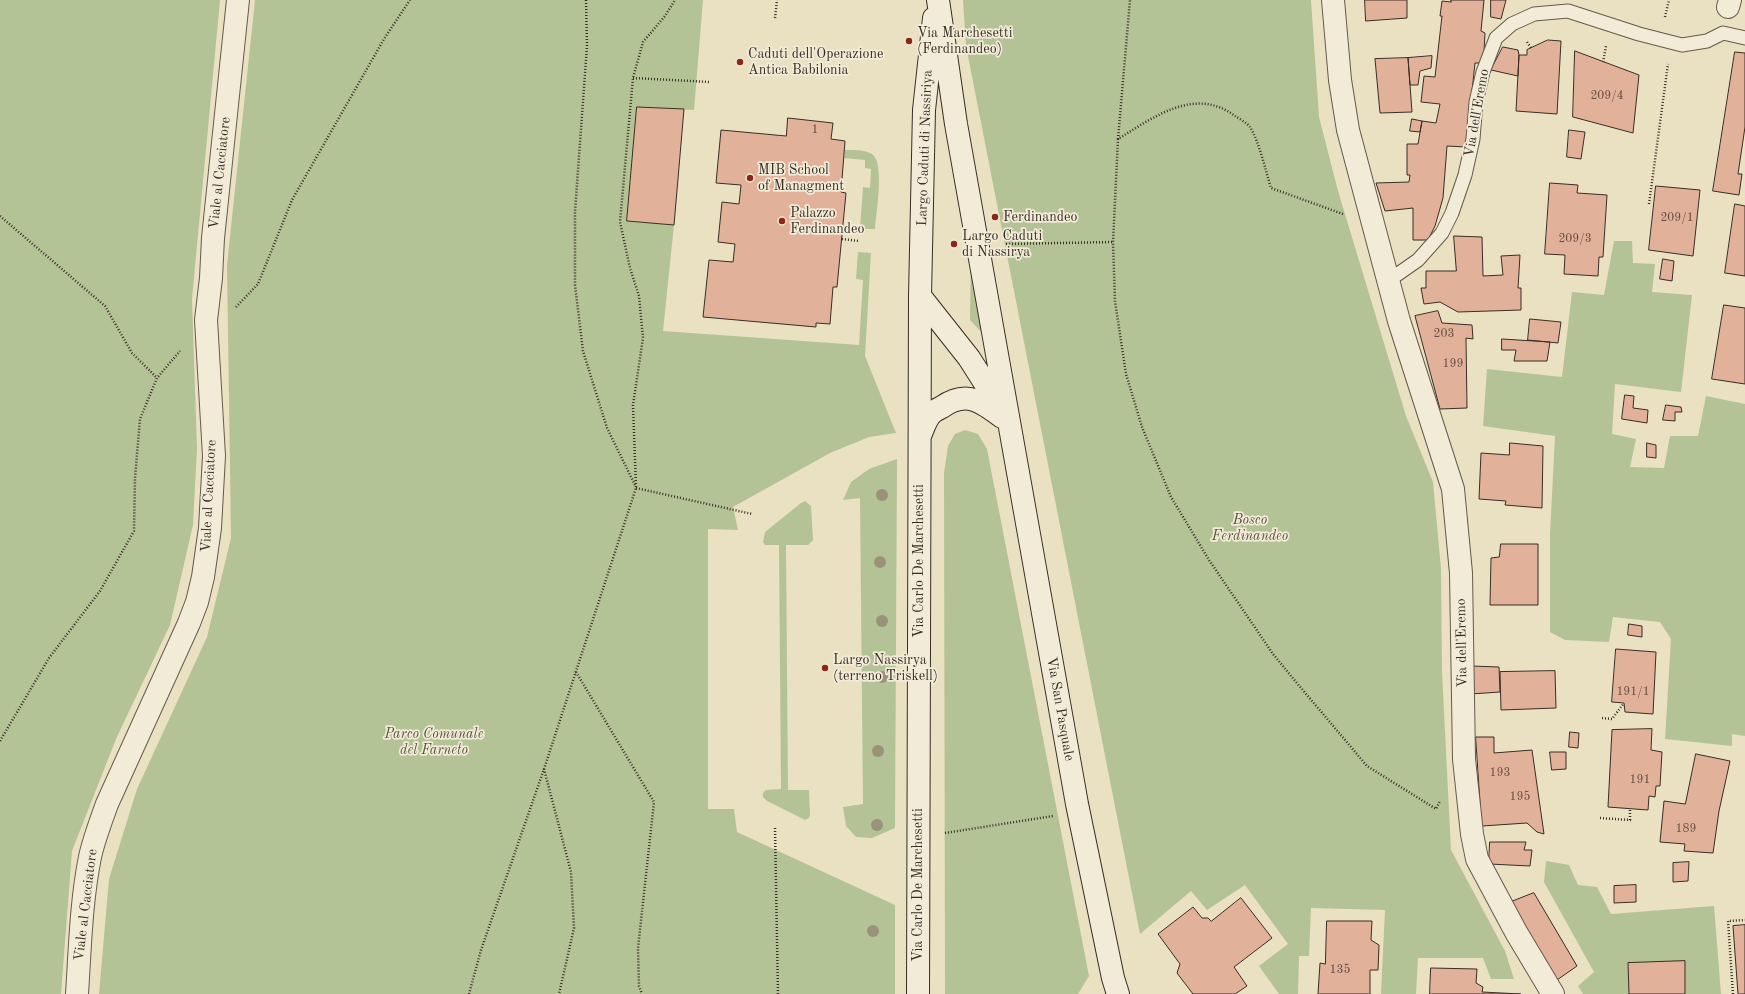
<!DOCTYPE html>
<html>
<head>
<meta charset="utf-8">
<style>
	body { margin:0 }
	canvas { display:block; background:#eae0c2 }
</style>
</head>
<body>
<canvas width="1745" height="994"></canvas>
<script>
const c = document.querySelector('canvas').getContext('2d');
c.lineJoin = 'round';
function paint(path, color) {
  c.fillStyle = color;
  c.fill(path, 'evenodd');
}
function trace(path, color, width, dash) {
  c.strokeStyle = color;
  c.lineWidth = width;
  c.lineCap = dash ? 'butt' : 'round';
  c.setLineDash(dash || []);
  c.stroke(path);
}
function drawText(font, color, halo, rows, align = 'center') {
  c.font = font + ' "Old Standard TT",serif';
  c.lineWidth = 3.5;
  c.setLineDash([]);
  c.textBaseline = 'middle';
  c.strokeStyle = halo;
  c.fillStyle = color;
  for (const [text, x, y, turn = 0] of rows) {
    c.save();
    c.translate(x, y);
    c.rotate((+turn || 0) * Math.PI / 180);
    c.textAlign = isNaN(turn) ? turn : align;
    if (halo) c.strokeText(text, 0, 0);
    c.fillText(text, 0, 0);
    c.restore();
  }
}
paint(new Path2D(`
	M0 0H220L192 299 197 449 193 525 170 625 116 739 72 851 61 994H0Z
	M255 0H703L694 110 637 107 627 221 674 225 663 331 859 345 863 280 856 279 858 252 871 253 865 356 896 433 869 437 830 453 733 507 738 530 708 529V809H734L737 832 895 905V994H99L109 879 137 789 207 637 231 538 227 265Z
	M963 0H1311L1319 117 1338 191 1406 416 1433 482 1441 569 1442 672 1451 850 1505 951 1514 979H1491L1483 958H1418L1416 994H1381L1385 910 1311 908 1309 956H1299L1298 994H1279L1259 966 1288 944 1245 885 1207 910 1191 891 1140 934 966 46Z
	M845 150C854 150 864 149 872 154 885 162 876 214 875 229H860L863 187 870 188 871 169 865 168V160L844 158Z
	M1614 241H1632L1633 263 1655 264 1652 292 1692 295 1681 392 1615 384 1612 434 1636 439 1630 467 1664 468 1670 436H1698L1706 396 1745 404V736L1732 734V746L1665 739 1671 639 1660 622 1613 617 1609 642 1565 640 1550 632V534L1555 436 1483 426 1487 369 1562 377 1572 292 1604 295Z
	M971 247 986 337 970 320Z
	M965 430 978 434 987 449 1089 976 1078 994H945L944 473 948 446 955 434Z
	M897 459 895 828 872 838 856 837 846 826 843 807 863 804 860 498 843 500 851 482 869 469Z
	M805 501 811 506 813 540 808 545H786L788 790H809L810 815 809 818 805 820 767 801 763 797V793L766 790 781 789 779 545H765L763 542 765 532 801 503Z
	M1546 861 1569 865 1578 885 1597 887 1611 914 1714 906 1721 994H1583L1578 986 1594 972 1544 882Z`), '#b4c395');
const building = new Path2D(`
	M1365 0H1407V18L1366 21Z
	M1451 0H1484L1481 31 1485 33 1484 52 1480 63H1475L1466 147 1447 146 1443 198 1435 226 1428 240H1413V208L1385 211 1376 183 1409 182 1410 175H1407V144H1418L1422 121 1436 123 1440 104 1421 102 1424 76 1435 77 1442 16H1440L1442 1 1451 2Z
	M1491 0H1506L1501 19 1491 17Z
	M1548 40 1561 41 1557 114 1516 111 1519 55H1527V50Z
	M1503 47 1518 50 1519 55 1518 76 1491 70Z
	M1575 51 1639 75 1633 133 1573 117Z
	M1735 52 1745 53V127L1738 174H1742L1739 195 1713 191Z
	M1432 56 1431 68 1420 71 1418 85H1410L1408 58Z
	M1408 58 1412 112 1380 113 1375 59Z
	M637 107 684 109 674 225 627 221Z
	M788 118 833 123 831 139 845 141 841 192 846 193 837 287H833L830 324 816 323V327L703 317 709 260 733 262 735 244 718 242 722 202 739 204 741 185 716 183 721 130 786 136Z
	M1412 119 1422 121 1420 132 1410 131Z
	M1569 130 1585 132 1581 159 1567 157Z
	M1550 183 1578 185 1577 193 1607 195 1603 257H1599L1598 276 1564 274 1565 255 1545 254Z
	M1656 186 1700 190 1693 256 1649 250Z
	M1735 204 1745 206V276L1725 273Z
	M1454 236 1482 237 1483 276 1503 275 1501 256 1520 255 1518 288H1521V310L1458 312 1440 302 1424 304 1421 288H1426V271H1456Z
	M1663 259 1674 261 1672 281 1660 279Z
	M1724 305 1745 308V384L1712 379Z
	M1438 311 1442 323 1472 325 1473 339 1466 338 1467 408 1440 409 1415 316Z
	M1530 319 1561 322 1558 343 1528 340Z
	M1502 339 1550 342 1547 361H1514L1516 350H1502Z
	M1625 395 1634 396 1633 408 1648 410 1647 423 1622 419Z
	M1666 405 1681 407 1682 412H1675V421L1663 420Z
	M1510 443 1543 446 1542 508 1505 505 1506 501 1479 499 1481 453 1509 455Z
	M1647 443 1656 445V458L1647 457Z
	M1501 544H1538V605H1490L1491 558 1499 557Z
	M1629 624 1642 626V637L1628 635Z
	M1616 649 1656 652 1653 714 1625 712 1624 703 1612 702Z
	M1471 666 1499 667 1500 692 1471 694Z
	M1555 671 1556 708 1501 710 1500 672Z
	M1652 729 1651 750 1662 752 1660 786H1656L1655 797 1649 796 1648 810 1608 807 1612 730Z
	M1570 732 1579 733 1578 748 1569 747Z
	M1476 737H1494V753L1532 750 1544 834 1537 832 1527 823 1482 826Z
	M1550 752H1566V769L1552 770Z
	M1696 754 1730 761 1719 811 1713 853 1684 851 1685 844 1660 842 1664 801 1685 804Z
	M1490 842H1526L1524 850H1532L1530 866 1489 864Z
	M1689 862 1688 881 1673 882V863Z
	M1636 885V902L1614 903V886Z
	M1534 893 1577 966 1557 980 1511 902Z
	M1241 898 1272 938 1234 967 1247 986 1235 994H1193L1177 973 1180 964 1158 934 1193 907 1202 918H1208L1211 921Z
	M1327 921H1372L1371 940 1379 945 1378 970H1370V994H1318L1320 963 1325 964Z
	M1745 925V994H1738L1733 926Z
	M1685 961V994H1629L1628 963Z
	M1431 968 1477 969 1476 983 1483 987 1482 992 1521 994H1430Z`);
paint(building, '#e2b19a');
trace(building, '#392d25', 1);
const lane = new Path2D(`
	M1388 281 1418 260 1442 233 1452 213 1465 175 1473 139 1476 102 1483 72 1496 38 1512 24 1534 14 1568 11 1639 34 1682 45 1707 41 1723 33 1745 38`);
const street = new Path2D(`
	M1333 0 1340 80 1348 130 1399 321 1453 489 1461 573 1464 759 1472 834 1477 859 1516 932 1553 994
	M1728 7 1730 0
	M77 994C80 948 81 902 90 857 94 839 101 821 107 804L189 623 197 602 203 577 210 528 214 456 206 320 211 278 213 238 238 0`);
const secondary = new Path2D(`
	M938 0 956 124 1077 804 1113 978 1118 994
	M920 296 969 358 1004 413
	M920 436C923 429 926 419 931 414 934 411 938 409 942 407 966 390 981 401 1002 417
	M918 994 920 296 924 110 934 18`);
trace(lane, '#655a4c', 15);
trace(street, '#655a4c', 24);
trace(secondary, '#392d25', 24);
trace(new Path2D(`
	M586 0 587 46 575 212V285L583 351 607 428 635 485
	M1665 17 1669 0
	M775 18 777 0
	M1527 42 1531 48
	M1603 62 1606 46
	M633 78 710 82
	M1118 139 1130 0
	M1649 204 1668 64
	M1343 214 1271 188C1266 172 1259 141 1250 127 1247 123 1240 119 1235 116 1195 86 1154 117 1118 139L1113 242 1115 301 1126 374 1142 427 1171 497 1209 560 1273 654 1296 682 1367 766 1436 809 1440 801
	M0 216 105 306 132 353 157 378
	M842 239 859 241
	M1006 244 1113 242
	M236 307 258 284 292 200 384 39 410 0
	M636 488 752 514
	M576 672 654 802 638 948 639 986 642 994
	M1602 718 1612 719 1624 703
	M0 741 49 658 100 591 134 531 135 478 140 419 157 378 180 351
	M544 769 571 872 574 928 559 994
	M1600 818 1630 820V809
	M775 828 778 994
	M945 833 1053 816
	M469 994 481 950 544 769 636 488 633 405 643 338 639 296 630 268 620 222 633 78 643 42 665 16 675 0
	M1733 994 1728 921 1745 920`), '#392d25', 2.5, [1, 2]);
trace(lane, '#f1ebd7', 13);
trace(street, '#f1ebd7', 22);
trace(secondary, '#f1ebd7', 22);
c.fillStyle = '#9a927b';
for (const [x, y] of [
	[882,495],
	[880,562],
	[882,621],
	[882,677],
	[878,751],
	[877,825],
	[873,931]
]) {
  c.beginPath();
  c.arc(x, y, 6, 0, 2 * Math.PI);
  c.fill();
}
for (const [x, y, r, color] of [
	[909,41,4,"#8f2418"],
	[740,62,4,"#8f2418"],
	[750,178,4,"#8f2418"],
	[995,217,4,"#8f2418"],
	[782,221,4,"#8f2418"],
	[954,244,4,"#8f2418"],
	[825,668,4,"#8f2418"]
]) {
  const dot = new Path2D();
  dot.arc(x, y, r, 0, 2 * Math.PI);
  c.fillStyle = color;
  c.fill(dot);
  trace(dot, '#f1ebd7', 1.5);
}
drawText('12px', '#634e42', null, [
	["209/4",1607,96],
	["1",815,130],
	["209/1",1677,218],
	["209/3",1575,239],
	["203",1444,334],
	["199",1453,364],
	["191/1",1633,692],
	["193",1500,773],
	["191",1640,780],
	["195",1520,797],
	["189",1686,829],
	["135",1340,970]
]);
drawText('14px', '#392d25', '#f1ebd7', [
	["Via Marchesetti",917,33],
	["(Ferdinandeo)",917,49],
	["Caduti dell'Operazione",748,54],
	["Antica Babilonia",748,70],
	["MIB School",758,170],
	["of Managment",758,186],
	["Palazzo",790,213],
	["Ferdinandeo",790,229],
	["Ferdinandeo",1003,217],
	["Largo Caduti",962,236],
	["di Nassirya",962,252],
	["Largo Nassirya",833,660],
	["(terreno Triskell)",833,676]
], 'left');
drawText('14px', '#392d25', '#f1ebd7', [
	["Via dell'Eremo",1477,113,-80],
	["Largo Caduti di Nassiriya",925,148,-88],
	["Viale al Cacciatore",220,173,-84],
	["Viale al Cacciatore",209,496,-87],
	["Via Carlo De Marchesetti",919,561,-90],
	["Via dell'Eremo",1462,643,-91],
	["Via San Pasquale",1060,709,80],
	["Via Carlo De Marchesetti",918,885,-90],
	["Viale al Cacciatore",86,905,-83]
]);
drawText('italic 14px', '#585241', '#f1ebd7', [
	["Bosco",1250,520],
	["Ferdinandeo",1250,536],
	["Parco Comunale",434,734],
	["del Farneto",434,750]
]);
</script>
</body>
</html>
